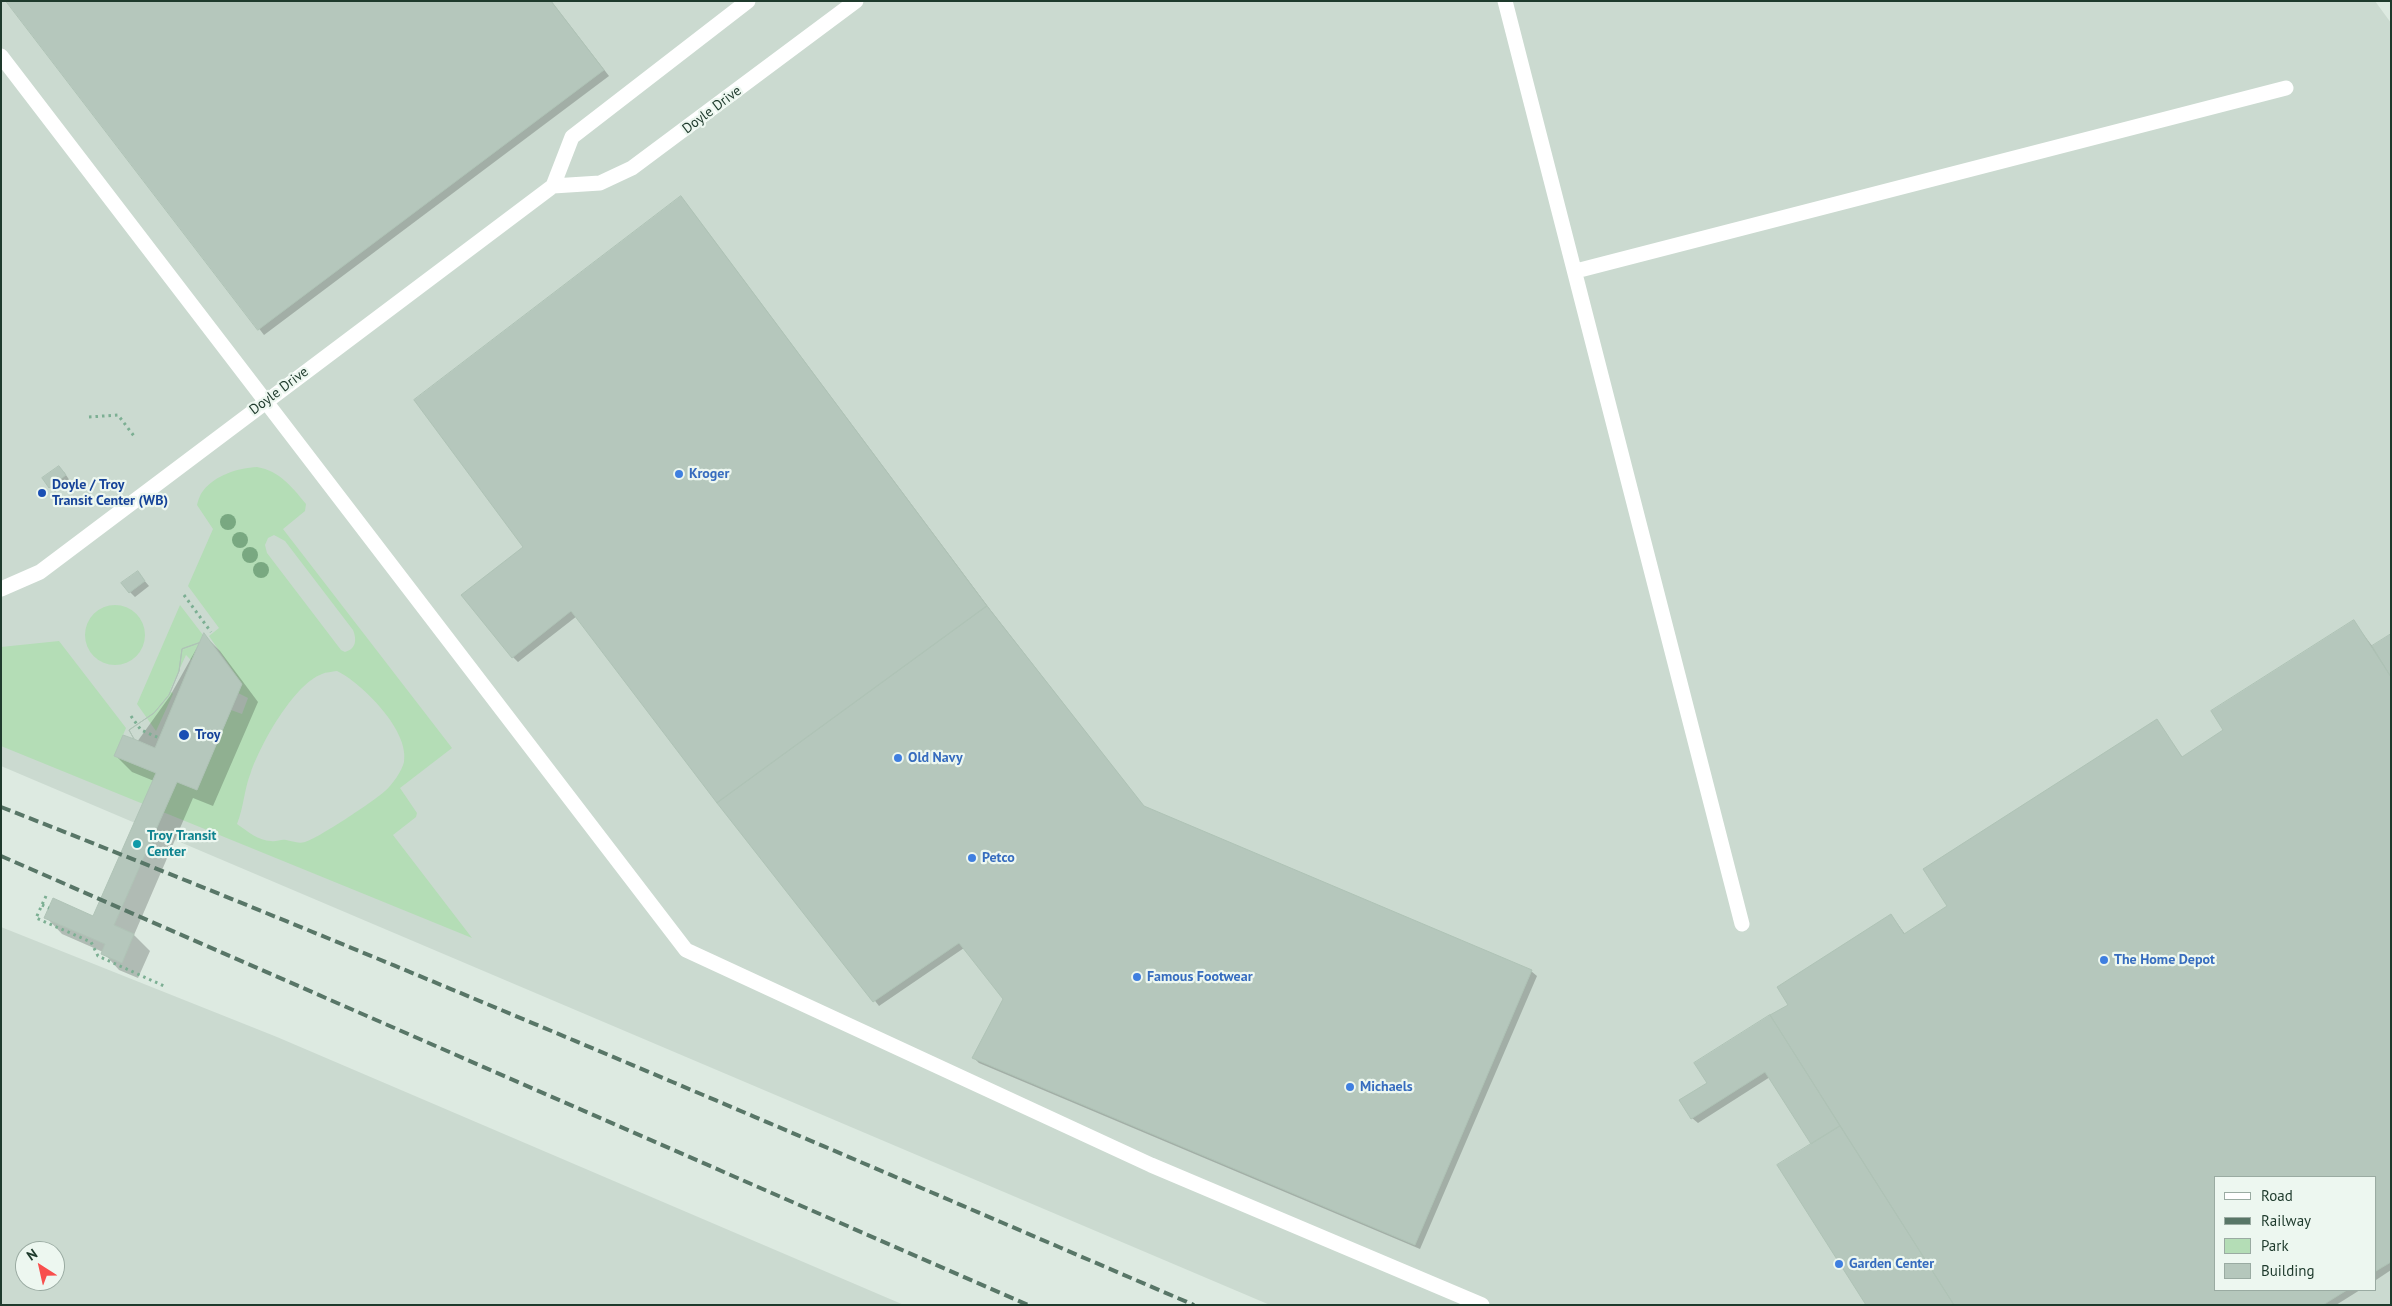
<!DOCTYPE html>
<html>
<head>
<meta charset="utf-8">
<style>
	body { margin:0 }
	#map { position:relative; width:2392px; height:1306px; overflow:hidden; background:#ddeae1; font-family:"PT Sans",sans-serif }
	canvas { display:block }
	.frame { position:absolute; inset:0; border:2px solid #1e3a2c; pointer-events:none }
	.legend { position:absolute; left:2214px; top:1176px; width:162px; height:115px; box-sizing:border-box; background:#edf7f0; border:1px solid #9aaba2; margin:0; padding:6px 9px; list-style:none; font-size:15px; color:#1e3a2c }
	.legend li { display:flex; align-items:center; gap:10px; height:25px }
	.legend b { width:25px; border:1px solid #9aaba2 }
	.north { position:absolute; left:15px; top:1241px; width:50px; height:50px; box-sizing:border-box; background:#edf7f0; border:1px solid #9aaba2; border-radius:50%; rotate:325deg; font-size:14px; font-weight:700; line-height:20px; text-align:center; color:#1e3a2c }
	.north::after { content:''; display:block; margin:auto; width:18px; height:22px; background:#f84f4d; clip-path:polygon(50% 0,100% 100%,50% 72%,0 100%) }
</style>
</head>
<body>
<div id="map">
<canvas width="2392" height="1306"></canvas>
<div class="frame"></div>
<ul class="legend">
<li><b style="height:6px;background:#fff"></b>Road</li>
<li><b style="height:6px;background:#587667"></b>Railway</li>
<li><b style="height:14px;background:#b4ddb6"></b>Park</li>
<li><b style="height:14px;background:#b5c7bc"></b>Building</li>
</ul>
<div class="north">N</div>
</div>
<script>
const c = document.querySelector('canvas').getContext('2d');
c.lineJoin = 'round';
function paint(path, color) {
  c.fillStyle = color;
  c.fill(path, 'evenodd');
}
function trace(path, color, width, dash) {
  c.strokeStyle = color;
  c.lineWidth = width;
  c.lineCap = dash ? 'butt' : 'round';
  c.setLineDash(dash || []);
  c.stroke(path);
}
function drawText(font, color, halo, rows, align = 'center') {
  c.font = font + ' "PT Sans",sans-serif';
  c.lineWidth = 4.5;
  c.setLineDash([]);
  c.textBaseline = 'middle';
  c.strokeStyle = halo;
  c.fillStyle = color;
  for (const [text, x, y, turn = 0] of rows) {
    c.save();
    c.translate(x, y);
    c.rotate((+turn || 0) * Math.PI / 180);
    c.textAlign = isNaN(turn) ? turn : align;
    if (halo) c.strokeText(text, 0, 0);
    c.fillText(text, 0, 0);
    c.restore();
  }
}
paint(new Path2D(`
	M1 1H2375L2391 23V1305H1270L1 766ZM2216 1177H2376V1290H2216Z
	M1 927 277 1037 904 1305H1ZM25 1251H55V1281H25Z`), '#cbdad0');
paint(new Path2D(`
	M257 467C280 471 292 487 306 504L305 511 283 529 452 748 400 788 417 813 416 817 393 835 472 938 1 746V647L59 641 126 728 114 756 197 790 231 710 242 714 248 698 238 693 242 684 209 636 219 628 188 586 213 529 197 505C198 501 200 494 203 491 215 475 238 468 257 467ZM274 535 285 541 353 630C357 640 356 649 345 652L341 650 267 553 265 545 268 538ZM337 671C362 683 410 731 404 762 402 771 392 785 385 791 374 801 317 839 305 842 298 844 292 841 286 840 281 839 276 842 271 841 259 841 247 831 237 824 244 807 244 789 251 772 261 744 293 685 322 674 326 672 332 672 337 671Z
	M180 605 203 635 192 661 186 655 170 690 173 694 156 731 137 704Z
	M85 635a30 30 0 1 1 60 0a30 30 0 1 1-60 0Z`), '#b4ddb6');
paint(new Path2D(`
	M7 1H551L609 76 264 335Z
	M686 203 992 612 1145 808 1531 971 1537 976 1420 1249 979 1063 974 1058 1004 998 964 948 879 1006 577 616 518 662 513 657 525 548Z
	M64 472 70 481 55 492 50 487Z
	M138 573 149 586 135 597 130 592Z
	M2353 621 2373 647 2391 636V1270L2376 1280V1177H2216V1290H2360L2336 1305H1868L1813 1144 1770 1077 1698 1123 1692 1118 1709 1083 1696 1063 1789 1005 1891 915 1905 934 1948 907 2157 721 2183 758 2225 731Z
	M204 635 220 651 258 702 213 806 193 798 134 935 150 951 138 978 119 970 103 952 62 934 46 917H94L154 781 132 772 115 755 137 742 170 696Z`), '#0003');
const building = new Path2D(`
	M6 1H551L604 70 258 330Z
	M681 196 987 606 717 803 571 611 512 658 461 595 523 547 414 400Z
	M59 466 66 475 49 488 42 478Z
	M138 571 145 581 129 593 121 583Z
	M987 606 1144 806 1532 970 1415 1245 972 1058 1003 999 959 943 873 1002 717 803Z
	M2354 620 2391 677V1262L2376 1271V1177H2216V1290H2347L2323 1305H1954L1770 1015 1788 1005 1777 987 1891 914 1904 934 1947 906 1923 869 2157 719 2182 757 2223 730 2211 711Z
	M204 633 242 684 197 790 177 782 114 925 134 934 122 963 101 954 105 944 44 918 53 898 93 916 156 773 114 756 123 735 134 739 129 730 154 713 169 695 179 671 182 649 199 643Z
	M2391 634V677L2372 646Z
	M199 643 155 748 134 739 129 730 154 713 169 695 179 671 182 649Z
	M1770 1015 1840 1126 1811 1144 1765 1072 1691 1119 1679 1100 1707 1083 1694 1063Z
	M1840 1126 1954 1305H1866L1777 1165Z`);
paint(building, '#b5c7bc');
trace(building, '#afc3b6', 1);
trace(new Path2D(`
	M89 417 118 415 134 436
	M184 595 211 632
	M131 716 141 730 159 738
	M46 896 36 918 91 942 98 956 164 986
	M42 905 49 908`), '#7caf93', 3, [2.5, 4]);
trace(new Path2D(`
	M1505 1 1742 924
	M1 56 686 950 1151 1165 1482 1305
	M1576 271 2286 88`), '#fff', 15);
trace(new Path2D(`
	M553 186 600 183 632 168 856 1
	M1 589 40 572 553 186 572 137 748 1`), '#fff', 15);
trace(new Path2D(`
	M1 807C402 964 798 1135 1194 1305
	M1 856 1028 1305`), '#587667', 4, [10, 5]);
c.fillStyle = '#79a881';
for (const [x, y] of [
	[228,522],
	[240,540],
	[250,555],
	[261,570]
]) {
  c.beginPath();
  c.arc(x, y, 8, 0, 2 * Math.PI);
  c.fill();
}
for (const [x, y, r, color] of [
	[679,474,5,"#3f7fe0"],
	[42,493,5,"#1a4fb4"],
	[184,735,6,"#1a4fb4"],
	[898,758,5,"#3f7fe0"],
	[137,844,5,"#0f9aa8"],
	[972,858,5,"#3f7fe0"],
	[2104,960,5,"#3f7fe0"],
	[1137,977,5,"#3f7fe0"],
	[1350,1087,5,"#3f7fe0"],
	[1839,1264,5,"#3f7fe0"]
]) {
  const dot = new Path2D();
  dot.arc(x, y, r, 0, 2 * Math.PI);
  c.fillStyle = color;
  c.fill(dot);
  trace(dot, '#edf7f0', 2);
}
drawText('14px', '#1e3a2c', '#edf7f0', [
	["Doyle Drive",712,110,-37],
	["Doyle Drive",279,391,-37]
]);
drawText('bold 14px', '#366cbe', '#edf7f0', [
	["Kroger",689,474],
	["Old Navy",908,758],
	["Petco",982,858],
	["The Home Depot",2114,960],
	["Famous Footwear",1147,977],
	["Michaels",1360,1087],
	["Garden Center",1849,1264]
], 'left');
drawText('bold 14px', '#164399', '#edf7f0', [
	["Doyle / Troy",52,485],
	["Transit Center (WB)",52,501],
	["Troy",195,735]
], 'left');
drawText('bold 14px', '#0d838f', '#edf7f0', [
	["Troy Transit",147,836],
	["Center",147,852]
], 'left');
</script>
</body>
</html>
